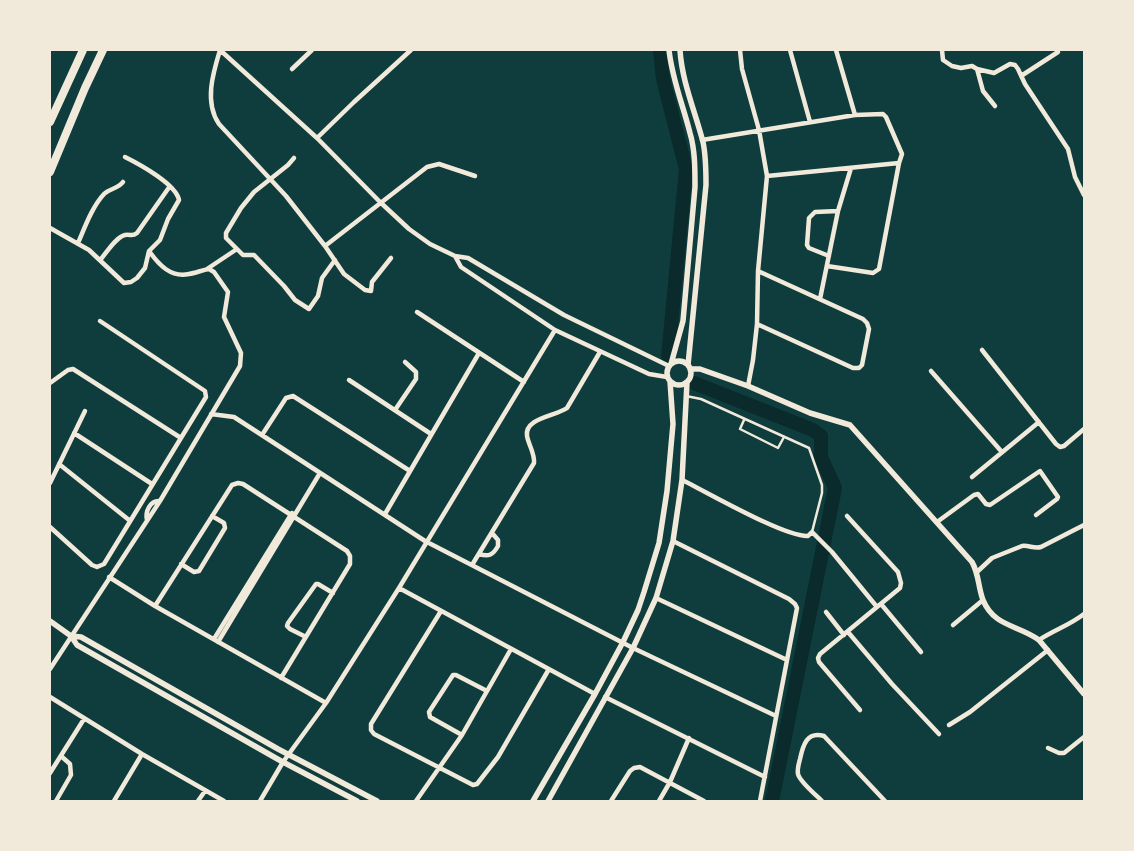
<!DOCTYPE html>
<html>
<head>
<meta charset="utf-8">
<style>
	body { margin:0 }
	#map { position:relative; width:1134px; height:851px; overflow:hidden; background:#0f3d3e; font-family:"Roboto Serif",serif }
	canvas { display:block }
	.frame { position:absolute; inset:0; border:51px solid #f1e9da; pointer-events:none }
</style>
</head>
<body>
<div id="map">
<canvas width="1134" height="851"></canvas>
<div class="frame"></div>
</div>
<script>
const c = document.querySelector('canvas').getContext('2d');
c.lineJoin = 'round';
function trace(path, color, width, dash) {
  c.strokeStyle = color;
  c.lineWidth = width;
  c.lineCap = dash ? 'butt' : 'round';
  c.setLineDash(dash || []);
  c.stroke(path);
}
trace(new Path2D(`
	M660 50 663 79 686 169 668 357
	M694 383 813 430 821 436V457L835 488 772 801`), '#0a2a2b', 14);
trace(new Path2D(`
	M686 396 701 399 809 448 822 485V493L812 532
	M744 420 740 429 778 448 784 437`), '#f1e9da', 2.5);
trace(new Path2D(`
	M740 50 742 69 759 130 767 176 758 271 757 324 753 360 748 386
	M790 50 810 122
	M836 50 855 115
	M942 50 943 60 952 66 961 68 972 66 977 69 994 73 1010 64 1015 65 1018 69 1025 84 1068 149 1075 177 1084 195
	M292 69 312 50
	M977 69 983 91 995 106
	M1021 76 1058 52
	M317 138 354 102 411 50
	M702 140 855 115 883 114 886 117 902 154 899 163 879 269 873 273 827 266
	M294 158 288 165 254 192 241 208 226 233V238L243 255H254L284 286 295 300 309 309 318 296 322 278 335 260
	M767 176 899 163
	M50 228 89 250 124 283 131 282 137 278 145 268 149 251 160 240 168 219 179 200C176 184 139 164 125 157
	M78 243C85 227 92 207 104 194 110 188 118 189 123 182
	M325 246 427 167 439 164 475 176
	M455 256 461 267 555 330 649 374 667 377
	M829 256 809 248 807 245 809 218 815 212 838 211
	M391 258 372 282 371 291 365 290 344 274 325 246 286 196 219 124C204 102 213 73 220 50L317 138 380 202 409 229 430 244 455 256 468 258 564 315 669 366
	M101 259C107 252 116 237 125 235 131 234 132 237 137 233L170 186
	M207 269 237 249
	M820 299 838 211 851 168
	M417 312 524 382
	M757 324 853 368H859L862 365 869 329 867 323 863 319 758 271
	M982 350 1056 444 1060 447 1064 446 1084 429
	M931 371 1001 451
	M349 380 431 434
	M50 383 68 370 73 369 181 438
	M395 410 416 379V372L405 362
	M211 414 234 417 425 541 633 648 776 716
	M74 433 152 484
	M262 435 286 398 293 396 410 471
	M59 464 129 520
	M972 477 1039 422
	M682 480C707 492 784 537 808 536L812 532 832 552 877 607
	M50 483 85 411
	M385 514 479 353
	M847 516 898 572 901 583 900 588 820 654 818 658 819 662 860 710
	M147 520C145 512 150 500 160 501
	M937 522 974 495 978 494 986 504 990 505 1040 471 1058 497 1057 499 1036 515
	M50 527 92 565 97 567 104 564 206 397 205 391 100 321
	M673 541 789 599 795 604 797 608 760 801
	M479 554C489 557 493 555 498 546V540L492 533
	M181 564 194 572 199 571 225 528 224 523 212 516
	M472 565 534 463C535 454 529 446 527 436 524 418 556 416 567 408L600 352
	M977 572 992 558 1022 546C1029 545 1034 549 1041 547L1084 525
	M109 577 155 606 326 703
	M399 588 595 694
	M656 598 787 660
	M881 604 921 652
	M155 606 232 485 238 483 243 484 347 551 350 556V564L281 678
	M441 611 371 724V730L374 734 473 785 477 784 498 757 549 669
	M826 612 844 635
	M953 625 983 600
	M848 632 892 684 939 734
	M306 637 290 629 287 626 288 623 316 584H318L333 593
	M214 639 292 513
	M1039 640C1054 630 1070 625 1084 614
	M218 642 320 473
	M50 669 160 501 240 366 241 353 224 317 228 292 214 272 209 269C202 270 196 273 189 274 171 278 159 265 149 251
	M50 697 142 754 224 801
	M605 697 765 777
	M949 725 970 712 1048 650
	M462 735 430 717 429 712 453 675H456L487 691
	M1048 748 1059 753H1064L1084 737
	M50 773 84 719
	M56 801 71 775 70 764 61 756
	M114 801 142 754
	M198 801 205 791
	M260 801 283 762 326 703 399 588 555 330
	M416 801 462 735 511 649
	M611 801 630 771 634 768 640 767 704 801
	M659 801 670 782 689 738
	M822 801C816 795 800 782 798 774 797 769 799 763 800 759 803 745 807 731 824 736L885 801`), '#f1e9da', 4.5);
trace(new Path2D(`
	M669 50C672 79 683 105 690 133 695 150 695 168 695 187L683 321 671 364
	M680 50C682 82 695 111 703 142 706 156 706 170 706 185L688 365
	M667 373a12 12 0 1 1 24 0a12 12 0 1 1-24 0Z
	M690 369H700L748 386 810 413 850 425 972 562C979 574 978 587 983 600 994 627 1019 625 1039 640L1084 694
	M50 621 71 636 81 637 278 749 377 801
	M71 636 77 645 281 761 357 801
	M533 801 595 694 623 642 638 610 644 592 659 543 667 491 673 424 670 381
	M548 801 633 648 656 598 673 541 682 480 687 382`), '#f1e9da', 5.5);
trace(new Path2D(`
	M50 122 83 50
	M50 172 85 88 103 50`), '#f1e9da', 8);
</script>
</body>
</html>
